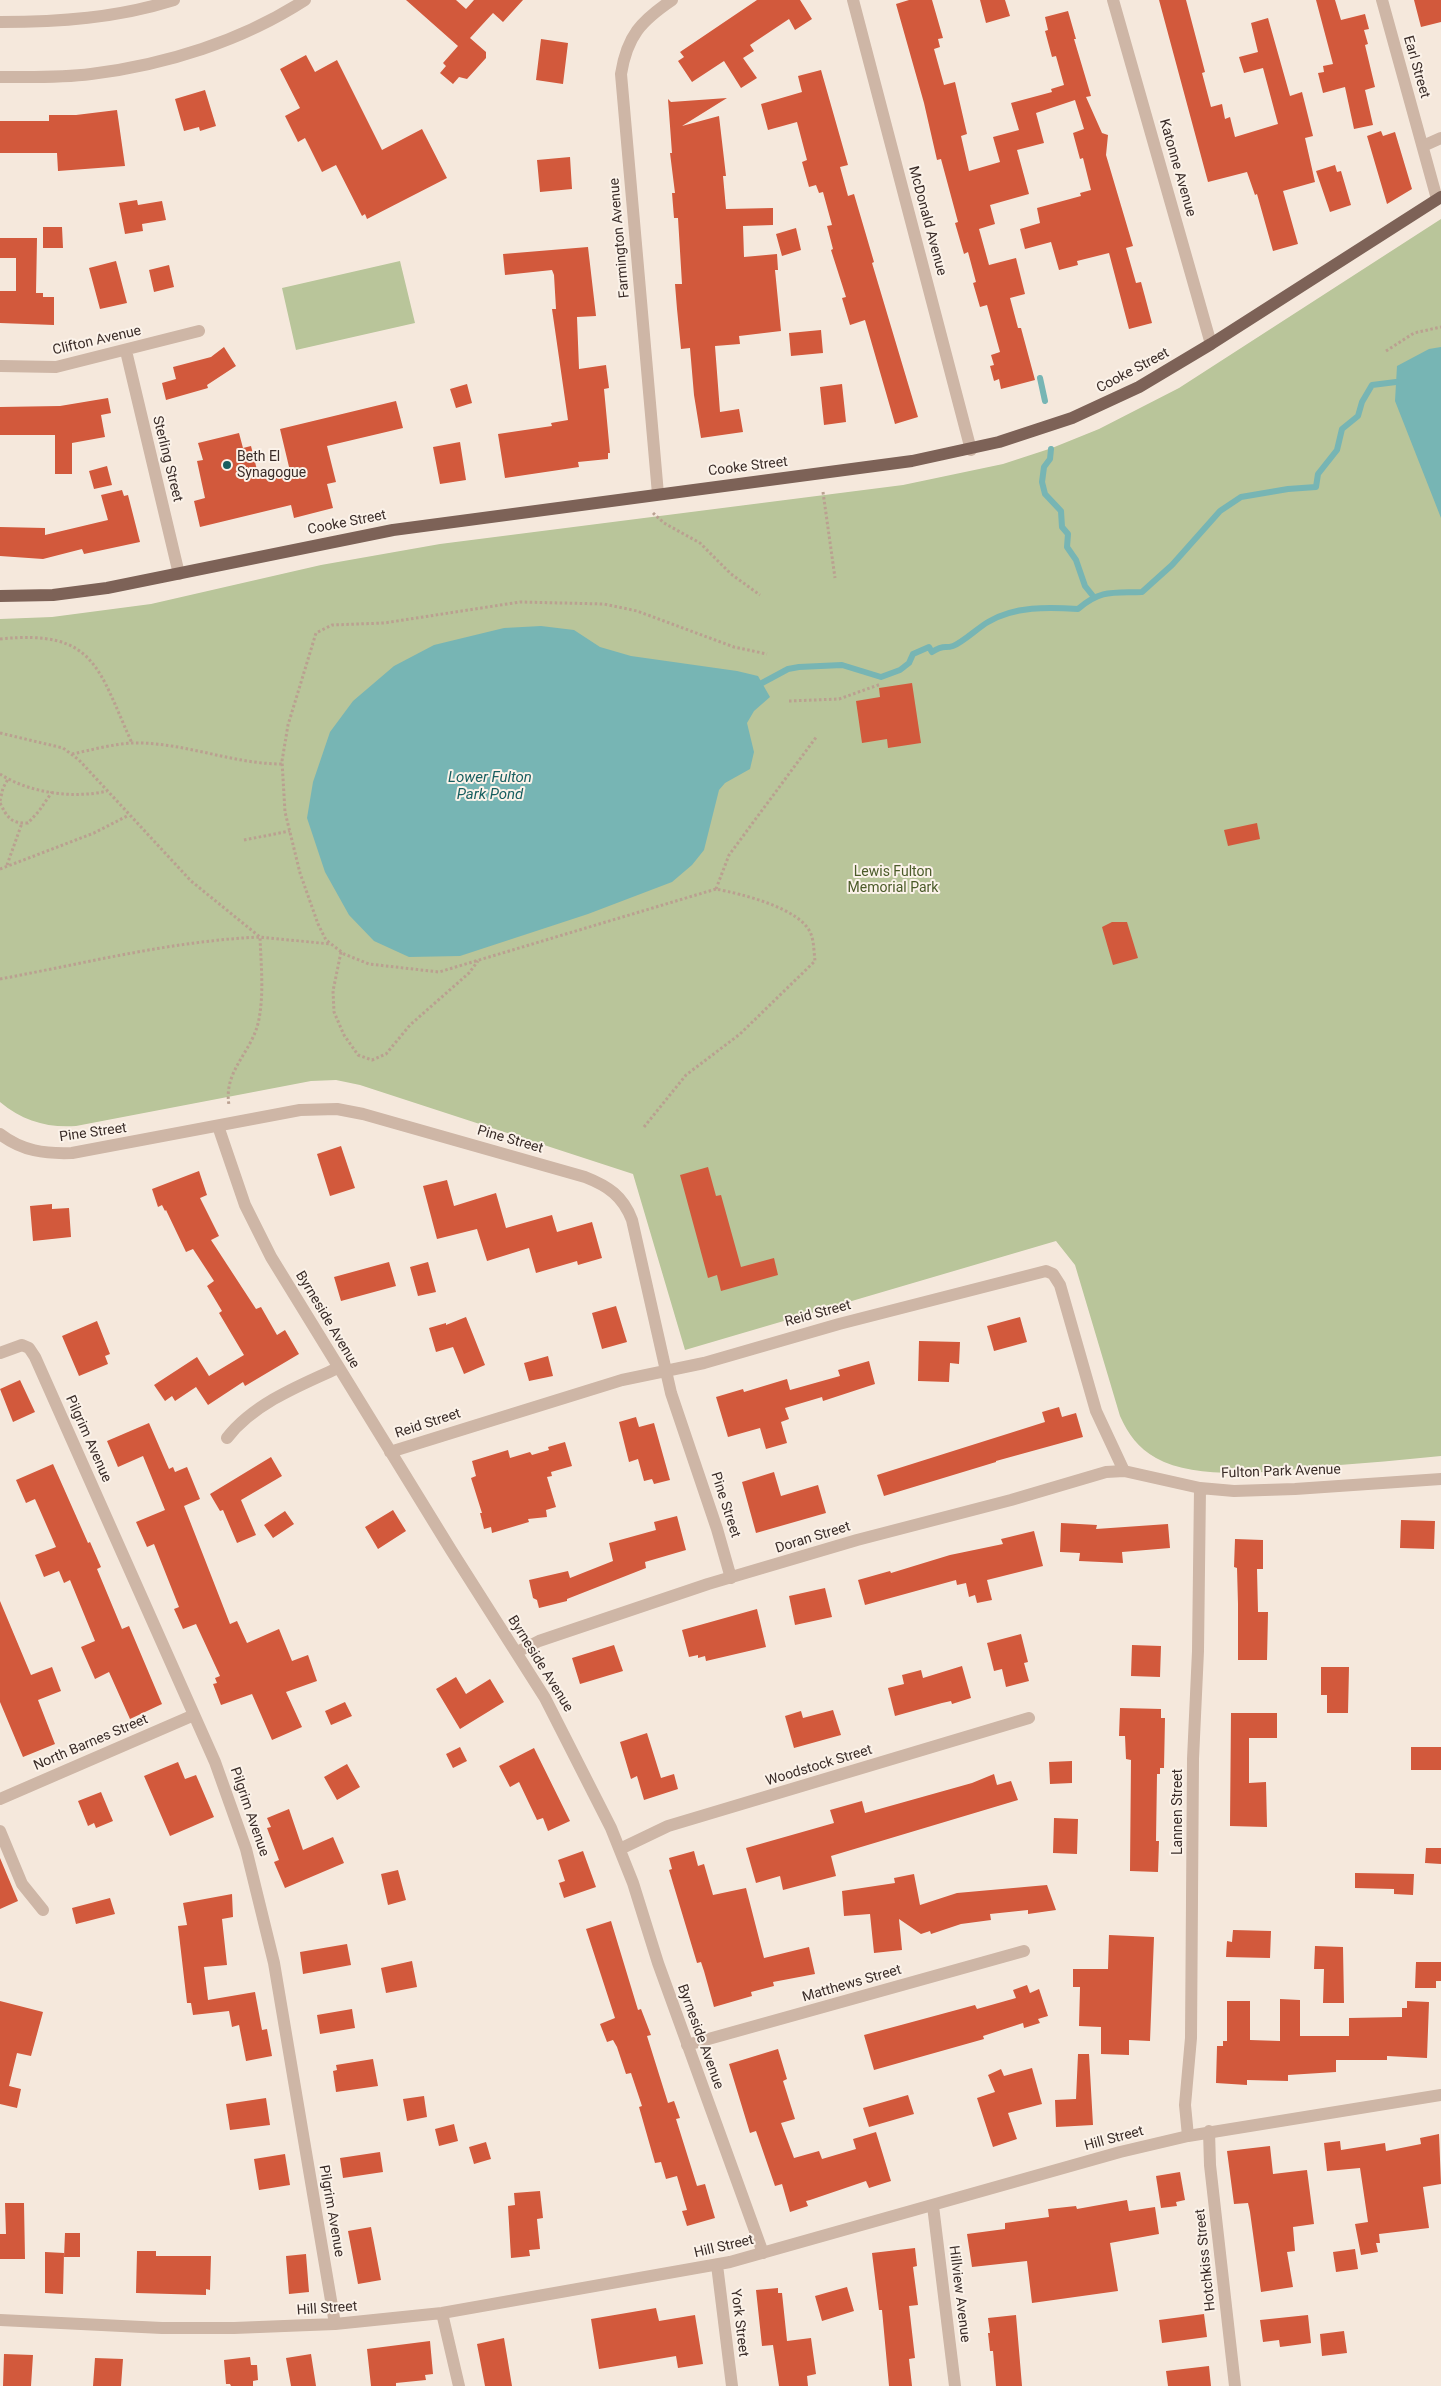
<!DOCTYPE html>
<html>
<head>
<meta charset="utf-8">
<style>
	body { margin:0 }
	canvas { display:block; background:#f5e8dc }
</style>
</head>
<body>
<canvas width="1441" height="2386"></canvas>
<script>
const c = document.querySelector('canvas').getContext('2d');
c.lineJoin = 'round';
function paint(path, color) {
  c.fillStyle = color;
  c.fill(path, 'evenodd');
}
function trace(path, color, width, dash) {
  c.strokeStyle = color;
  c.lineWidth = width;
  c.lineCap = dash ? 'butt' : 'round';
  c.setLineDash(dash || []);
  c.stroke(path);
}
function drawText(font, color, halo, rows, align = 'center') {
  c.font = font + ' Roboto,sans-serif';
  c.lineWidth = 4;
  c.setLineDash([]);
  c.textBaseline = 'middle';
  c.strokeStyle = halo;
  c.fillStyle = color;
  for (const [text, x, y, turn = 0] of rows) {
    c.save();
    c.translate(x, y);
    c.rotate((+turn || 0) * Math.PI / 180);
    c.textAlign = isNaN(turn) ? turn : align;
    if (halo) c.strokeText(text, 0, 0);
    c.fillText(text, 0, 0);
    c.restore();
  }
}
paint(new Path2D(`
	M1441 219V1456C1403 1460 1365 1463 1327 1466 1279 1471 1199 1482 1156 1458 1138 1448 1128 1434 1120 1416L1075 1265 1056 1241 685 1350 633 1174 360 1085 336 1080 311 1081 76 1126C47 1128 23 1121 0 1102V619L52 617 151 604 321 565 440 544 903 485 1003 464 1052 448 1099 429 1179 388Z
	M400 261 415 323 296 350 282 288Z`), '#b9c59a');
paint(new Path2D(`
	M1441 347V518L1395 401 1397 366 1429 349Z
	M541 626 574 630 600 647 631 656 737 671 758 676 770 697 754 711 747 723 754 752 750 769 725 783 719 790 704 850 692 865 672 882 588 914 460 956 409 957 374 941 349 915 325 872 307 818 313 782 330 732 353 701 394 666 434 645 504 628Z`), '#77b5b4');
trace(new Path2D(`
	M1040 378 1045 401
	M1051 449 1050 459 1044 467 1042 482 1045 494 1061 511 1062 527 1068 534 1067 547 1076 560 1085 586 1093 596
	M762 683 788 669 799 667 842 665 881 677 900 670 909 663 913 654 929 647 932 652C945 644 944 649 953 646 962 643 979 627 988 622 1014 606 1049 607 1078 609 1101 589 1114 593 1142 592L1172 565 1220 511 1241 497 1288 489 1316 487 1318 474 1337 450 1342 429 1358 416 1362 402 1372 385 1396 382`), '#77b5b4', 6);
paint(new Path2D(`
	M406 0H456L466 9 474 0H523L503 22 493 13 470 38 486 52V58L467 79 459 77 453 84 440 73 446 66 443 63 458 46Z
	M757 0H800L812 19 795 30 789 19 750 45 754 51 743 58 757 78 741 88 724 61 692 82 678 61 684 57 680 52Z
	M909 0H932L943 38 938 39 940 47 934 49 944 85 955 82 967 134 961 136 969 171 1000 162 993 137 1019 130 1011 103 1052 92 1051 89 1064 85 1056 56 1052 57 1045 31 1048 30 1045 17 1068 11 1076 39H1074L1091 96 1086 97 1102 133 1108 135 1106 155 1133 246 1126 248 1136 283 1141 282 1152 323 1129 329 1109 253 1077 261 1078 265 1059 270 1051 242 1025 249 1020 229 1040 223 1037 208 1081 196 1080 193 1091 190 1083 158 1080 159 1073 133 1084 129 1075 100 1036 113 1044 143 1017 150 1029 194 990 205 995 224 979 229 989 265 1016 258 1025 294 1010 298 1018 328H1021L1035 380 1001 389 999 379 994 381 990 366 994 365 991 355 1000 352 987 305 980 307 973 283 976 282 968 252 964 254 955 223 958 222 941 159 937 160 924 103 896 4Z
	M980 0H1005L1010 16 986 23Z
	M1159 0H1186L1205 72 1202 73 1211 107 1222 104 1225 119 1230 117 1235 137 1278 124 1263 68 1244 73 1239 57 1258 52 1251 23 1268 18 1290 96 1302 92 1313 136 1305 138 1315 182 1283 191 1298 244 1273 251 1257 194 1255 195 1247 172 1208 182Z
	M1316 0H1335L1341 20 1365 14 1369 29 1364 30 1368 44 1365 45 1375 87 1365 90 1373 125 1354 129 1345 87 1323 93 1318 73 1324 72 1323 66 1333 64Z
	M1414 0H1441V22L1421 27Z
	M541 39 568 43 563 84 536 80Z
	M306 55 315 72 337 60 382 150 422 129 447 178 367 219 365 214 362 216 336 165 322 172 305 138 298 142 285 116 300 108 280 69Z
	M821 70 848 165 840 167 848 196 854 194 874 262 872 263 918 417 895 424 865 320 850 325 842 298 846 297 831 250 833 249 827 226 832 225 823 192 819 193 816 185 809 187 802 162 807 160 797 122 768 130 761 104 802 92 798 76Z
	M205 90 216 126 200 131 199 127 184 131 175 99Z
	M727 98 682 126 719 116 726 176H723L726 209 773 208V225L743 226 744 257 777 254 778 270H775L781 331 739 336 740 344 715 346 720 412 739 409 743 432 701 438 694 395 690 348 681 349 677 309 675 284H682L678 218H674L672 193H675L670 153H672L668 99 671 102Z
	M117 110 125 166 58 171 57 153H0V121H49V115H76Z
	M1381 131 1383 136 1395 132 1412 189 1387 204 1367 136Z
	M570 157 572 189 540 192 537 160Z
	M1335 165 1337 172 1341 171 1351 205 1330 212 1316 171Z
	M137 200 138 205 162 201 166 220 142 224 143 231 125 234 119 203Z
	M43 227H62L63 248H43Z
	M796 228 801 250 782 256 776 234Z
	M0 238H37L36 293H43V297H54V325L0 323V291H16V258H0Z
	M588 247 596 316 577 317 579 369 606 365 609 388 604 389 610 453H608V459L578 462 579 467 505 478 498 434 552 426 551 423 568 420 552 309H556L554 275 552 270 505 275 503 254Z
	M116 261 127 303 100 309 89 268Z
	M169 265 174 287 154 292 149 270Z
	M821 330 823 353 791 356 789 333Z
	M224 347 236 366 207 385 208 388 166 400 162 383 176 379 173 367 211 357Z
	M467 384 472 403 456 408 450 389Z
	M842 384 846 422 824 425 820 387Z
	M108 398 111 413 101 415 105 437 72 443V474H55V435H0V407L60 406Z
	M396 401 403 428 327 446 336 482 327 484 333 508 294 518 291 505 200 527 194 501 205 498 197 461 203 460 198 443 239 433 243 448 251 446 259 478 290 471 280 429Z
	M460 442 466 480 440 484 433 447Z
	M107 466 112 485 94 489 89 471Z
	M122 490 124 496 128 495 140 542 84 554 82 549 43 559 0 556V527L45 528V535L108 520 101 495Z
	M912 683 921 743 888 748 887 739 862 743 856 701 880 697 879 688Z
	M1257 823 1260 839 1228 846 1224 830Z
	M1112 922H1127L1138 958 1113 965 1102 927Z
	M341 1146 355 1188 330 1196 317 1154Z
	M708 1167 716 1196 721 1195 741 1267 774 1258 778 1275 721 1291 717 1275 708 1278 680 1175Z
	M199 1171 207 1195 200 1198 219 1236 211 1240 256 1309 261 1307 277 1335 285 1330 299 1354 245 1386 243 1382 208 1405 196 1387 175 1401 172 1396 165 1401 154 1385 197 1357 209 1376 244 1355 219 1313 222 1311 207 1286 214 1281 193 1249 186 1252 166 1210 165 1211 162 1205 158 1207 152 1189Z
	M447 1180 454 1206 496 1193 506 1228 552 1215 557 1232 592 1222 602 1258 578 1265 577 1261 536 1273 529 1248 487 1261 477 1229 437 1239 423 1186Z
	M52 1204V1209L69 1208 71 1237 33 1241 30 1206Z
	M389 1262 396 1286 341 1301 334 1277Z
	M428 1262 436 1292 418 1296 410 1267Z
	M616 1306 627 1342 602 1349 592 1313Z
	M466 1317 485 1365 464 1374 453 1347 436 1352 429 1328 446 1323V1325Z
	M1020 1317 1027 1342 994 1351 987 1326Z
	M97 1321 110 1354 105 1356 108 1364 79 1376 62 1336Z
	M919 1341 960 1342 959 1364 950 1363 949 1382 918 1381Z
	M548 1356 553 1376 529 1381 524 1363Z
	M869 1361 875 1384 823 1401 822 1397 785 1408 789 1419 781 1422 787 1443 766 1449 760 1428 728 1437 716 1397 743 1389 744 1392 787 1379 790 1390 840 1376 838 1370Z
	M20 1380 35 1412 13 1422 0 1389Z
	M1059 1407 1062 1417 1076 1413 1083 1437 996 1461V1462L884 1496 877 1475 1045 1422 1042 1412Z
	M636 1417 639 1427 654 1423 670 1480 654 1484 652 1479 644 1481 638 1459 629 1462 619 1422Z
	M149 1423 169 1469 173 1467 175 1472 187 1467 200 1499 184 1506 230 1624 237 1621 247 1643 279 1629 292 1661 308 1655 317 1681 286 1692 302 1727 272 1740 252 1694 221 1705 213 1684 217 1683 215 1678 220 1676 196 1624 183 1629 174 1609 179 1607 154 1544 147 1547 136 1522 165 1510 143 1456 118 1467 107 1441Z
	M565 1442 572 1466 551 1472 552 1476 547 1477 556 1507 546 1510 547 1517 528 1519 529 1522 492 1533 491 1527 484 1529 480 1513H482L471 1478 476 1476 472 1461 508 1450 510 1458 530 1452 532 1455 549 1450 548 1447Z
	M271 1457 282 1476 241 1500 256 1535 237 1543 223 1510 220 1511 210 1494Z
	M53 1464 88 1543 90 1542 101 1567 97 1569 122 1629 129 1626 162 1704 130 1719 109 1672 95 1679 81 1647 95 1641 70 1580 64 1583 59 1571 44 1577 35 1555 56 1547 35 1499 26 1503 16 1480Z
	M774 1472 781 1496 818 1485 826 1513 756 1533 742 1482Z
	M393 1510 406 1531 378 1549 365 1527Z
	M285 1511 294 1524 273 1538 264 1525Z
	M677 1516 686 1550 645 1562 646 1568 567 1599V1601L539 1608 537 1600 533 1598 529 1580 568 1571 570 1578 613 1561 609 1543 656 1530 654 1522Z
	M1401 1520 1435 1521 1434 1549 1400 1548Z
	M1061 1523 1097 1525 1096 1529 1168 1524 1170 1548 1122 1552 1123 1563 1079 1561 1080 1553 1060 1552Z
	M1034 1531 1043 1566 987 1580 992 1600 977 1603 975 1595 969 1597 966 1583 957 1585 956 1580 865 1605 858 1580 890 1571 891 1573 950 1555 1003 1544 1001 1539Z
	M1235 1539 1263 1540V1569H1257L1258 1612H1268L1267 1660H1238V1604L1237 1568 1234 1567Z
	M825 1588 832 1617 795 1625 789 1596Z
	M0 1601 31 1675 52 1667 61 1691 38 1700 55 1744 23 1757 0 1702Z
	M757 1609 766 1647 706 1661 705 1656 698 1658V1655L689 1657 682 1630Z
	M1021 1634 1028 1662 1024 1663 1029 1681 1006 1687 1002 1669 994 1671 987 1643Z
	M614 1645 623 1671 580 1684 572 1658Z
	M1132 1645 1161 1646 1160 1677 1131 1676Z
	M962 1666 971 1698 952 1704 951 1701 942 1703 895 1716 888 1688 904 1684 902 1675 921 1670 923 1678Z
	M1321 1667H1349L1348 1713H1327V1695H1321Z
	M456 1677 466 1694 490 1679 504 1702 460 1729 436 1689Z
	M345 1702 352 1716 331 1725 325 1711Z
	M1120 1708 1161 1709V1718H1165L1164 1768H1160V1774H1157L1156 1841H1159L1158 1872 1130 1871 1131 1760 1126 1759 1125 1736H1119Z
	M833 1710 841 1735 794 1748 785 1716 801 1711 803 1718Z
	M1231 1713H1277V1738H1249V1783L1266 1782 1267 1827 1230 1826Z
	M647 1733 661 1778 674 1774 678 1789 644 1800 637 1776 631 1779 620 1742Z
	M460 1747 467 1761 453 1768 446 1754Z
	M1411 1747H1441V1770H1411Z
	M534 1748 570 1821 548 1831 543 1818 537 1820 519 1782 510 1787 499 1766Z
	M1072 1761V1783L1050 1784 1049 1762Z
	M178 1762 185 1779 196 1775 214 1817 170 1836 144 1776Z
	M347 1764 360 1787 337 1800 324 1777Z
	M994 1774 997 1785 1011 1781 1018 1800 831 1856 836 1876 783 1890 780 1876 756 1883 746 1848 834 1823 830 1810 862 1801 865 1813 972 1783Z
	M101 1792 113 1821 96 1828 94 1823 88 1826 78 1801Z
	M289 1809 303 1850 333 1837 344 1863 285 1888 274 1862 279 1860 267 1828 271 1827 267 1818Z
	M1054 1818 1078 1819 1077 1854 1053 1853Z
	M1426 1848H1441V1864L1425 1863Z
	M583 1851 596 1887 564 1898 559 1883 565 1881 558 1860Z
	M694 1851 698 1866 704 1864 713 1895 746 1888 764 1958 809 1947 815 1974 773 1982 774 1986 751 1992 752 1996 714 2007 704 1971 701 1962 697 1963 669 1870 672 1869 669 1858Z
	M0 1858 18 1901 0 1909Z
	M398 1870 406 1900 388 1905 381 1874Z
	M1355 1873 1414 1874 1413 1895 1394 1894V1889L1355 1888Z
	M914 1874 920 1905 957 1893 1047 1885 1056 1910 1028 1914V1910L990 1914 991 1920 961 1924 931 1934 930 1931 921 1934 899 1919 902 1950 874 1953 870 1914 844 1916 842 1891 895 1883 894 1878Z
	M232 1894 233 1917 222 1919 227 1965 204 1967 208 2000 255 1992 262 2030 267 2029 272 2056 246 2061 239 2025 232 2027 229 2011 193 2015 191 2003H187L178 1926 187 1925 183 1903Z
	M110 1898 115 1914 76 1924 72 1908Z
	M611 1921 638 2010 641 2009 651 2035 647 2036 668 2103 674 2101 680 2118 676 2119 697 2186 705 2184 715 2218 687 2226 682 2211 687 2210 677 2176 666 2179 661 2162 655 2163 639 2107 642 2106 631 2073 626 2074 617 2047 613 2040 607 2042 600 2024 615 2018 586 1929Z
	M1233 1930 1271 1931 1270 1958 1226 1957 1227 1941 1232 1942Z
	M1109 1935 1154 1937 1150 2041 1129 2040V2055L1101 2054V2027L1079 2026 1080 1987H1073V1969H1108Z
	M347 1944 351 1965 303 1974 300 1952Z
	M1315 1946 1343 1947 1344 2003H1323L1324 1969H1314Z
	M412 1961 417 1987 386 1993 381 1968Z
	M1416 1962H1441V1981H1436V1988H1415Z
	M1027 1985 1030 1993 1039 1989 1048 2016 1038 2019 1040 2023 1024 2028 1023 2023 983 2036 984 2039 874 2070 864 2035 975 2005 977 2009 1016 1998 1013 1990Z
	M1280 1999 1300 2000V2036H1349V2018L1402 2017V2008H1407V2001L1429 2002 1427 2058 1387 2056V2060H1336V2072L1288 2075V2081L1247 2080V2085L1216 2083 1217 2046H1223V2041H1227V2001H1250V2040L1280 2041Z
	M0 2001 43 2012 31 2056 17 2053 9 2086 21 2089 17 2108 0 2104Z
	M352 2009 355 2028 320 2034 317 2015Z
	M778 2049 787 2079 783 2081 795 2119 781 2123 794 2158 819 2151 822 2159 856 2149 853 2139 876 2132 891 2181 869 2188 866 2181 810 2200 806 2201 808 2206 790 2212 782 2184 775 2186 756 2131 750 2133 729 2064Z
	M1078 2054H1089L1093 2125 1056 2127 1055 2100 1076 2099Z
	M373 2059 378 2086 336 2092 333 2071 337 2070 336 2065Z
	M1032 2068 1042 2104 1008 2113 1017 2139 993 2147 977 2098 995 2092 988 2075 1001 2069 1004 2076Z
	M908 2095 914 2114 869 2127 863 2108Z
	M424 2096 427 2117 407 2121 403 2099Z
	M266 2098 270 2125 230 2130 226 2104Z
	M454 2124 458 2141 439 2146 435 2129Z
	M1439 2134 1441 2184 1423 2187 1429 2228 1379 2234 1380 2243H1376L1378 2252 1361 2255 1355 2224 1368 2222 1360 2168 1327 2171 1324 2143 1340 2141 1341 2150 1385 2143 1386 2151 1421 2144 1420 2138Z
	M486 2142 491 2159 474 2164 469 2147Z
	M1270 2146 1273 2174 1307 2170 1314 2224 1293 2227 1295 2251 1287 2252 1293 2287 1261 2292 1250 2212 1248 2203 1234 2204 1227 2151Z
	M380 2152 383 2172 343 2178 340 2158Z
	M285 2154 290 2185 259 2190 254 2159Z
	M1180 2172 1185 2200 1176 2202 1177 2206 1161 2208 1156 2176Z
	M540 2191 543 2218 537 2219 540 2249 529 2250 530 2256 511 2258 508 2206 515 2205 514 2193Z
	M1127 2200 1129 2211 1155 2207 1159 2234 1110 2243 1118 2291 1032 2303 1027 2261 972 2267 967 2234 1005 2229V2223L1049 2217 1048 2209 1076 2206 1077 2209Z
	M5 2203H24L25 2259H0V2234H6Z
	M371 2227 381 2280 358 2284 348 2231Z
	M65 2233H80V2257H64Z
	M915 2248 917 2266 913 2267 918 2305 909 2306 915 2358 909 2359 912 2386H889L882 2310H879L872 2253Z
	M1355 2249 1358 2269 1336 2272 1333 2252Z
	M137 2251H156V2256H211L210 2290 206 2289V2295L136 2293Z
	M45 2252 64 2253 63 2294 45 2293Z
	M306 2254 309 2292 289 2294 286 2256Z
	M847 2287 854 2311 822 2321 815 2296Z
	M778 2288V2293H782L787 2341 811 2338 816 2374 807 2376 808 2386H779L773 2345 762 2346 756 2290Z
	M656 2308 659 2321 695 2315 703 2364 678 2368 676 2356 599 2369 591 2319Z
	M1204 2314 1207 2337 1162 2343 1159 2320Z
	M1016 2315 1022 2386H996L993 2351H990L988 2333H990L988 2318Z
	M1308 2315 1311 2343 1280 2347 1279 2340 1263 2342 1260 2320Z
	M1344 2331 1347 2353 1322 2356 1320 2334Z
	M504 2338 512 2386H485L477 2344Z
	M430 2341 433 2374 425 2375 426 2380 396 2383V2386H371L367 2349Z
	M4 2354 33 2355 31 2386H3Z
	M311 2354 316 2386H291L286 2358Z
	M250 2357 251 2365H257L258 2380 253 2381V2386H231L230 2384H226L224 2360Z
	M95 2358 123 2359 121 2386H93Z
	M1209 2366 1211 2386H1168L1166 2371Z`), '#d2593c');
trace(new Path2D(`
	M1386 351 1414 333 1441 327
	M823 492 835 578
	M653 513 664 523 700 543 731 574 760 595
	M0 639C96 629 98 669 132 743
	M789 701 839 699 881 684
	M0 733 63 748 79 760 191 881 260 937 330 944
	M72 754C91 750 113 744 133 743 184 742 232 764 282 764
	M0 774C29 793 74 799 107 791
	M0 801 3 788 8 779
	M0 803C7 817 11 824 28 823L39 811 52 792
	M244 840 290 831
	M7 865 22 823
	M0 869 94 833 129 815
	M716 889 729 855 817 736
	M341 952 333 991 334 1012 344 1035 358 1055 372 1060 386 1054 410 1025 469 973 478 961
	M0 979C86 963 172 941 260 937 261 964 264 993 259 1019 253 1052 223 1070 229 1105
	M644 1127 686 1075 740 1034 815 961C814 953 814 942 811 934 801 908 741 894 716 889L439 972 369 964 344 954 326 940 318 924 300 873 285 812 282 761 288 725 316 633 332 625 384 623 520 602 604 604 637 611 734 647 767 654`), '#baa090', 3, [2.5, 2.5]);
trace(new Path2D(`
	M853 0 971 450
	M1113 0 1211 344
	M1382 0 1437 199
	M0 22C59 22 117 18 174 0
	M0 77C30 77 61 78 91 74 165 65 242 41 305 0
	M1423 146 1441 138
	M126 351 179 574
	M0 366 56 367 199 331
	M658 494 621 74C627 36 641 21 672 0
	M218 1126 245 1205 271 1257 451 1550 545 1698 611 1828 633 1883 658 1963 763 2253
	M0 1134C22 1151 45 1154 72 1153L300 1110 337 1109 363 1114 585 1177C608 1186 623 1196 632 1220L671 1393 717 1529 731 1578
	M0 1353 22 1345 29 1348 35 1357 215 1762 246 1849 274 1963 335 2324
	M227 1438C253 1404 300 1385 338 1368
	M390 1452 622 1380 704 1363 839 1324 1046 1271 1053 1274 1060 1285 1096 1411 1124 1471
	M517 1652 539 1641 708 1584 857 1540 1011 1500 1106 1472 1124 1471 1200 1488 1234 1491 1295 1489 1441 1479
	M0 1799 194 1715
	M0 1831 22 1884 43 1910
	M620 1849 668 1826 1029 1718
	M687 2045 1024 1951
	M1209 2131 1210 2165 1235 2386
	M1188 2136 1185 2105 1191 2038 1193 1759 1198 1651 1200 1488
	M933 2206 955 2386
	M717 2265 732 2386
	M442 2313 459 2386
	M0 2320 162 2328H234L335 2324 442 2313 730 2262 1120 2152 1188 2136 1441 2095`), '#ceb6a6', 12);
trace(new Path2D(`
	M0 596 53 595 107 588 393 530 912 461 999 442 1072 418 1139 387 1211 344 1441 197`), '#7d6257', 12);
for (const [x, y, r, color] of [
	[227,465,5,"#185f60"]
]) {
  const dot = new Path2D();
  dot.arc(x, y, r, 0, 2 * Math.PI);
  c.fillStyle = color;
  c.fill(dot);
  trace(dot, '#fbf2e9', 2);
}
drawText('14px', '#3a2c28', '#fbf2e9', [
	["Earl Street",1416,67,74],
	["Katonne Avenue",1177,168,74],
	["McDonald Avenue",927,221,75],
	["Farmington Avenue",620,238,-95],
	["Clifton Avenue",97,341,-13],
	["Cooke Street",1133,371,-28],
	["Sterling Street",167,459,76],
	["Cooke Street",748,467,-7],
	["Cooke Street",347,523,-11],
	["Pine Street",93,1133,-8],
	["Pine Street",510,1140,16],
	["Reid Street",818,1314,-15],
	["Byrneside Avenue",327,1320,59],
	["Reid Street",428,1424,-18],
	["Pilgrim Avenue",88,1439,66],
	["Fulton Park Avenue",1281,1472,-2],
	["Pine Street",725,1505,72],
	["Doran Street",813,1538,-17],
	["Byrneside Avenue",540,1664,58],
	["North Barnes Street",91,1743,-23],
	["Woodstock Street",819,1766,-17],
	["Pilgrim Avenue",249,1812,71],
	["Lannen Street",1178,1812,-90],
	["Matthews Street",852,1984,-16],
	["Byrneside Avenue",700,2037,70],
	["Hill Street",1114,2139,-15],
	["Pilgrim Avenue",331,2211,80],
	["Hill Street",724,2247,-13],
	["Hotchkiss Street",1206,2260,-96],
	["Hillview Avenue",959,2294,83],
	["Hill Street",327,2309,-4],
	["York Street",739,2323,83]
]);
drawText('14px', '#3a2c28', '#fbf2e9', [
	["Beth El",237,457],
	["Synagogue",237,473]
], 'left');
drawText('14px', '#4b5b29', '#fbf2e9', [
	["Lewis Fulton",893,872],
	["Memorial Park",893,888]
]);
drawText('italic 15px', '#185f60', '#fbf2e9', [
	["Lower Fulton",490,778],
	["Park Pond",490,795]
]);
</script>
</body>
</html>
